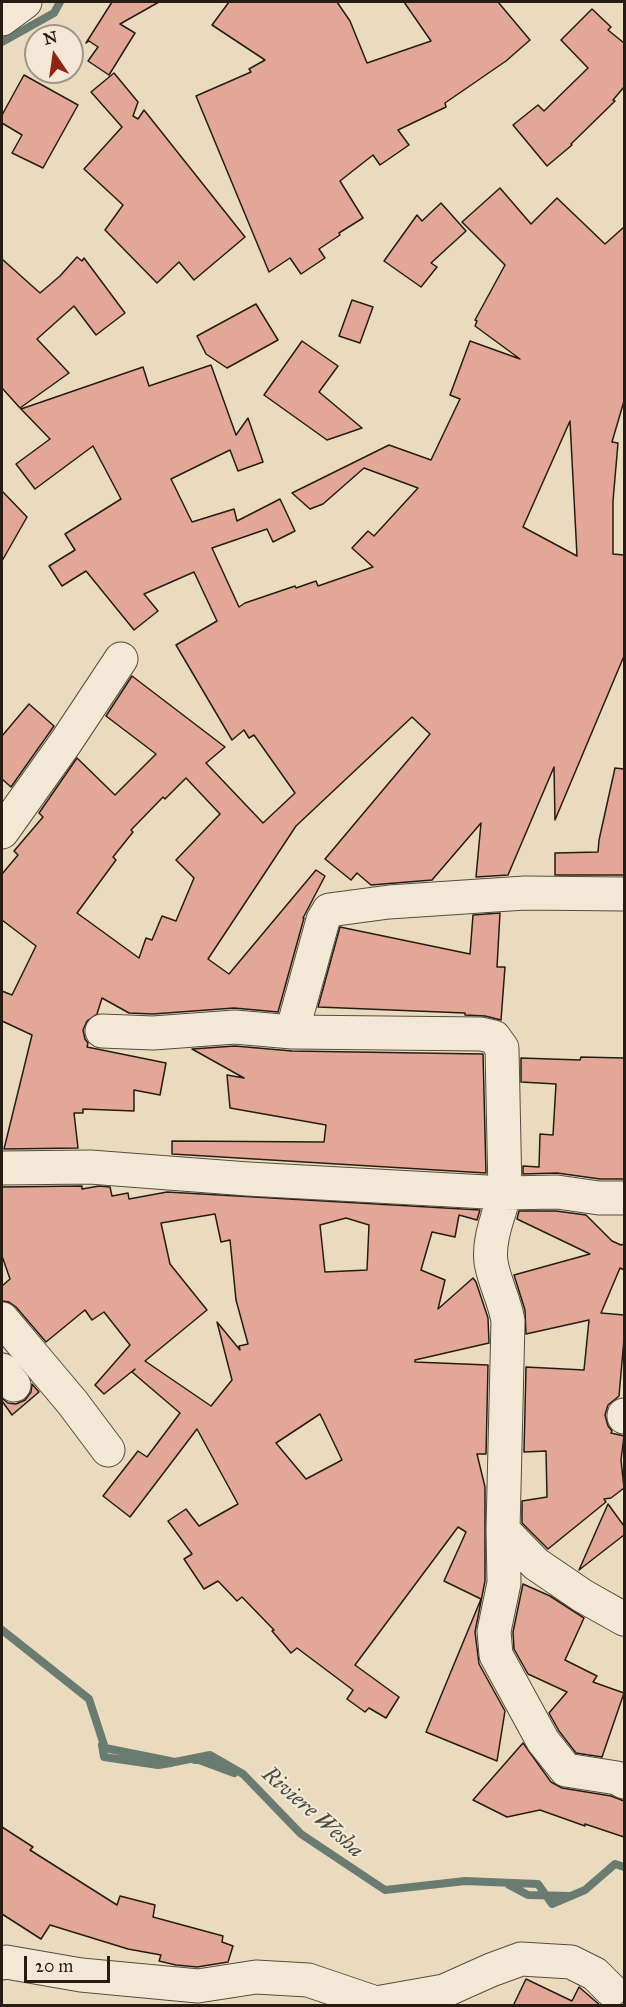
<!DOCTYPE html>
<html>
<head>
<meta charset="utf-8">
<style>
	body { margin:0 }
	#map { position:relative; width:626px; height:2007px; overflow:hidden; background:#ebdbbe; font-family:"IM FELL Great Primer",serif }
	canvas { display:block }
	.frame { position:absolute; inset:0; border:3px solid #261c14; pointer-events:none }
	.north { position:absolute; left:24px; top:24px; width:60px; height:60px; box-sizing:border-box; background:#f2e8d5; border:2px solid #a09688; border-radius:50%; rotate:347deg; font-size:16px; font-weight:700; line-height:24px; text-align:center; color:#261c14 }
	.north::after { content:''; display:block; margin:auto; width:21px; height:27px; background:#8f2418; clip-path:polygon(50% 0,100% 100%,50% 72%,0 100%) }
	.scale { position:absolute; left:24px; top:1956px; width:86px; height:27px; box-sizing:border-box; border:3px solid #261c14; border-top:0; padding-left:8px; font-size:18px; line-height:21px; white-space:nowrap; color:#261c14; -webkit-text-stroke:4px #f2e8d5; paint-order:stroke }
</style>
</head>
<body>
<div id="map">
<canvas width="626" height="2007"></canvas>
<div class="frame"></div>
<div class="north">N</div>
<div class="scale">20 m</div>
</div>
<script>
const c = document.querySelector('canvas').getContext('2d');
c.lineJoin = 'round';
function trace(path, color, width, dash) {
  c.strokeStyle = color;
  c.lineWidth = width;
  c.lineCap = dash ? 'butt' : 'round';
  c.setLineDash(dash || []);
  c.stroke(path);
}
function paint(path, color) {
  c.fillStyle = color;
  c.fill(path, 'evenodd');
}
function drawText(font, color, halo, rows, align = 'center') {
  c.font = font + ' "IM FELL Great Primer",serif';
  c.lineWidth = 4.5;
  c.setLineDash([]);
  c.textBaseline = 'middle';
  c.strokeStyle = halo;
  c.fillStyle = color;
  for (const [text, x, y, turn = 0] of rows) {
    c.save();
    c.translate(x, y);
    c.rotate((+turn || 0) * Math.PI / 180);
    c.textAlign = isNaN(turn) ? turn : align;
    if (halo) c.strokeText(text, 0, 0);
    c.fillText(text, 0, 0);
    c.restore();
  }
}
trace(new Path2D(`
	M2 42 54 13 60 2
	M2 1630 89 1699 105 1748 175 1762 210 1755 243 1774 301 1834 385 1890 465 1881 538 1884 552 1904 585 1890 615 1864 624 1867
	M102 1745 104 1757 158 1765 171 1763
	M195 1760H199L234 1773
	M509 1885 528 1895 569 1896`), '#6a7b71', 8);
const building = new Path2D(`
	M112 2H159L120 24 135 33 109 75 88 61 98 47 89 41 86 43Z
	M229 2H337L350 21 367 63 431 41 404 2H498L530 40 506 61 445 103 446 107 398 130 409 145 380 165 373 155 340 181 363 218 339 233 340 235 319 249 325 258 301 274 290 258 269 272 196 96 251 72 249 69 265 60 212 25Z
	M592 9 611 27 608 30 624 43V87L613 100 615 101 571 144 572 145 547 166 513 125 538 105 544 111 588 68 561 40Z
	M114 73 138 102 133 116 138 119 144 110 245 237 194 280 179 262 157 283 105 230 123 205 84 169 122 127 91 92Z
	M24 75 78 105 43 168 12 153 22 135 2 123V115Z
	M500 188 531 224 557 198 605 244 624 227V401L612 442 618 443 613 501V554L624 555V656L555 820 554 767 508 875 476 877 481 823 432 880 371 885 357 873 351 880 325 859 430 734 412 717 296 826 208 959 229 974 316 870 325 876 303 918H304L278 1012 234 1008 153 1014 129 1013 102 998 97 1014 87 1021 83 1030 85 1039 88 1043 87 1047 166 1063 160 1095 134 1090V1111L83 1109V1113H74L78 1148 4 1149 32 1035 2 1021V991L12 995 36 946 2 920V874L18 855 14 851 43 817 39 813 77 758 115 795 156 754 106 716 132 676 225 747 206 763 263 823 295 793 254 735 249 738 244 730 232 740 176 645 217 621 194 572 144 594 158 611 134 630 86 571 62 586 49 566 75 550 65 534 121 499 93 446 35 489 16 464 50 439 21 409 143 367 149 386 211 365 236 435 248 418 263 462 238 471 230 450 171 479 192 522 234 509 237 521 280 499 295 531 273 542 267 529 212 548 239 607 245 603 295 586 296 588 316 581 318 586 373 567 352 548 368 531 374 536 418 488 364 468 323 504 310 509 292 493 389 445 431 460 460 399 450 395 470 341 520 359 475 326 477 321 475 320 505 265 462 222ZM570 421 577 556 523 527ZM186 778 220 814 176 860 194 878 176 921 162 916 152 940 146 938 139 958 77 913 116 860 113 857 133 832 131 830 163 797 165 799Z
	M441 203 466 231 431 263 437 267 421 287 384 261 417 215 422 221Z
	M77 257 82 261 84 258 125 313 96 335 74 306 37 339 69 373 20 408 2 388V259L40 293 60 276Z
	M352 300 373 307 360 343 339 336Z
	M256 304 278 340 227 368 206 354 197 336Z
	M302 341 338 366 319 392 362 428 327 440 264 395Z
	M2 491 27 517 2 561Z
	M29 704 54 726 11 787 2 779V736Z
	M615 768 624 769V875H555V853L598 852 599 840Z
	M500 913 497 967H505L501 1020 485 1016 465 1015V1013L318 1007 340 927 470 954 473 915Z
	M235 1046 292 1051 483 1054 486 1173 172 1154V1141L324 1142 326 1125 230 1108 227 1075 244 1078 192 1049Z
	M581 1057 624 1058V1179H600L557 1173 523 1174V1166L539 1167 540 1134 553 1135 556 1084 521 1082V1058L580 1060Z
	M82 1186V1189L99 1186 110 1187 112 1196 128 1193 129 1199 167 1192 480 1210 477 1220 459 1215 455 1237 432 1232 421 1270 445 1280 438 1309 473 1278 476 1282 488 1318 489 1343 415 1360V1362L488 1365 486 1454H477L485 1487V1581L475 1632 479 1664 505 1711 497 1761 426 1732 481 1599 444 1581 466 1532 458 1527 355 1665 399 1697 386 1718 369 1708 365 1712 347 1699 353 1690 297 1648 291 1653 272 1631 274 1630 242 1597 237 1601 218 1581 204 1589 184 1559 192 1554 168 1521 186 1509 199 1526 238 1504 197 1429 130 1517 103 1496 138 1451 147 1457 180 1413 132 1372 135 1369 104 1394 95 1385 130 1345 104 1312 92 1320 85 1310 46 1342 16 1307 9 1302 2 1301V1286L10 1279 2 1256V1187ZM215 1214 221 1242 230 1240 236 1300 248 1344 239 1346 240 1350 217 1322 232 1380 211 1406 145 1361 207 1310 170 1264 161 1223ZM346 1218 369 1225 367 1270 325 1272 320 1225ZM320 1414 342 1460 306 1479 276 1443Z
	M519 1211H556L586 1215 612 1241 621 1245 624 1244V1270L620 1268 601 1313 624 1315V1339L619 1396 608 1405 605 1415 608 1426 612 1431 611 1433 624 1436 621 1460 624 1488 611 1498 604 1499 606 1502 548 1549 522 1523V1501L547 1497 546 1451 524 1452 526 1367 584 1370 589 1320 526 1334 525 1310 514 1275 590 1254 517 1219Z
	M32 1384 39 1392 12 1415 2 1401V1398L8 1403 16 1404 25 1400 31 1392Z
	M608 1504 624 1526V1535L579 1570Z
	M523 1584 550 1596 584 1618 565 1660 597 1676 593 1682 624 1693 602 1757 576 1753 559 1731 549 1713 567 1692 528 1674 514 1649 513 1632Z
	M523 1743 551 1782 562 1788 611 1796 624 1801V1837L585 1824V1826L540 1810 507 1817 473 1800Z
	M2 1827 33 1847 30 1850 117 1905 120 1896 155 1905 153 1917 223 1936 222 1942 233 1946 228 1962 197 1967 176 1965 159 1961 161 1955 128 1949 50 1925 41 1939 2 1914Z
	M526 1979 572 2001 579 1987 601 2006H513Z`);
paint(building, '#e2a797');
trace(building, '#261c14', 1.5);
const minor = new Path2D(`
	M2 19 25 2
	M2 832 66 742 121 659
	M292 1032 323 920 329 910 389 902 525 893 624 894
	M2 1168 90 1167 248 1179 505 1193 502 1048 494 1037 481 1034 292 1032 235 1027 153 1033 102 1031
	M624 1198H599L557 1192 505 1193C499 1215 488 1239 491 1262 494 1282 505 1301 508 1321L503 1530 504 1583 494 1631 496 1655 543 1741 566 1770 617 1778 624 1782
	M2 1319 72 1402 108 1450
	M2 1370 14 1385
	M624 1415V1417
	M503 1530 536 1564 583 1596 624 1619
	M2 1963 6 1962 81 1975 198 1986 256 1977 308 1980 376 2003 444 1991 491 1970 521 1959 571 1962 595 1974 611 1990`);
trace(minor, '#574c3e', 35);
trace(minor, '#f2e8d5', 33);
drawText('italic 22px', '#484c42', '#f2e8d5', [
	["Riviere Wesha",312,1813,41]
]);
</script>
</body>
</html>
